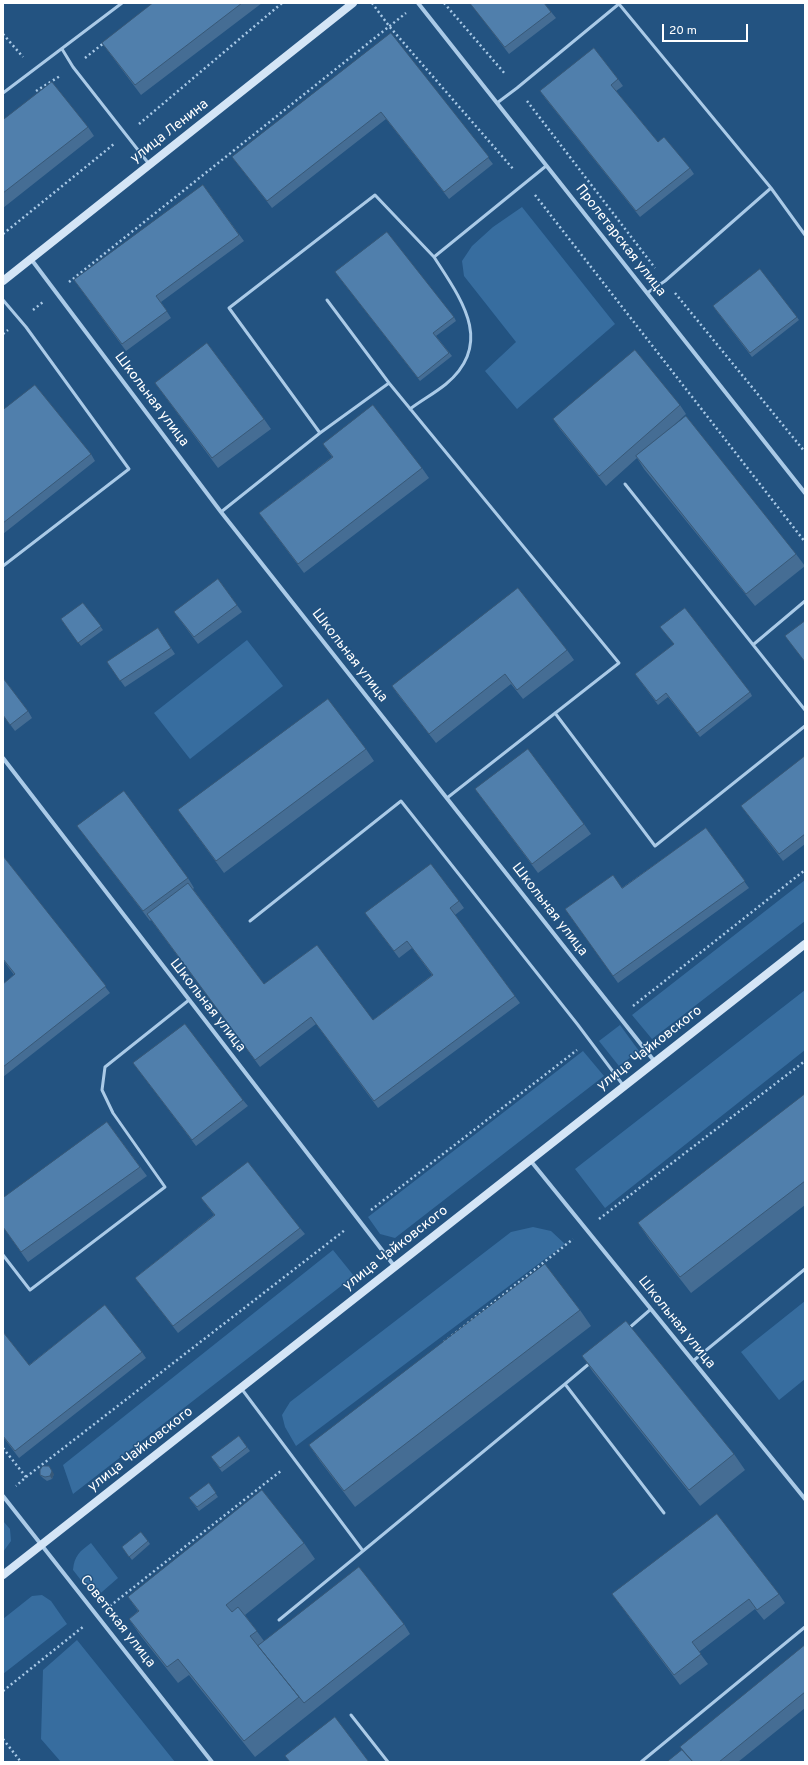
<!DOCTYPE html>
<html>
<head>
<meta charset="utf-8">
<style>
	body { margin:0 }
	#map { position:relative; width:808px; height:1765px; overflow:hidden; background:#235381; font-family:Overpass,sans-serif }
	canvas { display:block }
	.frame { position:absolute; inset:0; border:4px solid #fff; pointer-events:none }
	.scale { position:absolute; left:662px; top:24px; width:86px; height:18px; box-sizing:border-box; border:2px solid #fff; border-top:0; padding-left:5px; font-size:12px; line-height:14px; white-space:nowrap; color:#fff; -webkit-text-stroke:3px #235381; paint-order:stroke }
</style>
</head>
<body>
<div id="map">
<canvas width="808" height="1765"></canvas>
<div class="frame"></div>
<div class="scale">20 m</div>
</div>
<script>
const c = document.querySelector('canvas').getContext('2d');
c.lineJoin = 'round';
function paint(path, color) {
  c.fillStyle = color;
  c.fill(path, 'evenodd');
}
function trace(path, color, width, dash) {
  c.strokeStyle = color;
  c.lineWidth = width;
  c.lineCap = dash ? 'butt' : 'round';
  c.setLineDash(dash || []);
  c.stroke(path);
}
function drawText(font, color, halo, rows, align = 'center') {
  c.font = font + ' Overpass,sans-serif';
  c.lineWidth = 3;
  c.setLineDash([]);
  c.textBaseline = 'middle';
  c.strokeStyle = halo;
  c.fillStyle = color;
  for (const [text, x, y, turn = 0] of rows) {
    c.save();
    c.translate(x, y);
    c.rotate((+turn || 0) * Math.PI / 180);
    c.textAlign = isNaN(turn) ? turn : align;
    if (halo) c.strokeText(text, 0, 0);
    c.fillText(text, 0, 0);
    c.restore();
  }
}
paint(new Path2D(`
	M522 207 615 324 517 409 485 371 516 342 464 276 462 261 472 246 493 227Z
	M247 640 283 686 190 759 154 713Z
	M805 880V921L652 1039 632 1015Z
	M805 990V1050L605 1208 575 1169Z
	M620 1025 639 1051 619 1066 599 1041Z
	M583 1051 604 1076 395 1238 380 1234 368 1217Z
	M533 1227 551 1231 565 1244 296 1446 285 1427 282 1415 290 1402 511 1232Z
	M333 1250 354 1276 73 1494 63 1465Z
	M805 1301V1379L779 1400 741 1352Z
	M3 1521 10 1529 11 1541 3 1552Z
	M91 1543 118 1578 95 1598 73 1570C74 1556 80 1551 91 1543Z
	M42 1595 51 1601 67 1624 3 1674V1619L32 1596Z
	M77 1640 175 1762H61L41 1739 43 1670Z`), '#376d9f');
trace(new Path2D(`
	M372 3 389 26 514 170
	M444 3 506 75
	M3 34 23 57
	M85 58 105 42
	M36 91 60 76
	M527 101 655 268
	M139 124 282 3
	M535 195 805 542
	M3 234 114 144
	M69 282 406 13
	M675 293 805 452
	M33 310 43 302
	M3 334 8 330
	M633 1006 805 870
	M371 1210 577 1050
	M599 1219 805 1061
	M444 1342 573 1239
	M3 1448 26 1477 16 1486
	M26 1477 345 1230
	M110 1606 282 1470
	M3 1691 84 1626
	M3 1739 21 1762`), '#aacae7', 2.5, [2, 3]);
trace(new Path2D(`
	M619 4 771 188 805 235
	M62 49 73 67 149 164
	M3 93 122 3
	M497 103 517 88 620 3
	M647 293 665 281 771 188
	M3 300 26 327 129 469 3 566
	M327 300 389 383 320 433 229 308 375 195 434 257 546 166
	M389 383 619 663 447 798
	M410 409C422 400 435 393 446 384 495 343 461 299 434 257
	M625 484 805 710
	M221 512 320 433
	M754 644 805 601
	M555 713 655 846 805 726
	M250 921 401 801 578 1025 623 1085
	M3 1255 30 1290 165 1187 113 1113 102 1090 105 1067 189 1000
	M628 1329 651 1309
	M693 1361 805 1269
	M565 1384 590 1363
	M241 1388 363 1551 565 1384 664 1513
	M279 1620 363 1551
	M351 1715 388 1762
	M641 1762 805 1627`), '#aacae7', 3);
trace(new Path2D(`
	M418 3 805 493
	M31 259 221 512 655 1062
	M3 758 395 1267
	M530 1160 805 1499
	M3 1496 212 1762`), '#aacae7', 4);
trace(new Path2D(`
	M3 281 353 3
	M3 1575 805 944`), '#d4e5f6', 8);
paint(new Path2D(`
	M153 3H262L141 95 102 43Z
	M470 3H544L556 18 509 54Z
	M391 33 493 164 449 199 386 119 272 208 232 157Z
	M618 79 623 86 616 91 658 142 690 168 694 174 640 217 545 98 540 91Z
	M3 120 88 127 94 136 3 208Z
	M203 185 244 241 161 302 171 318 126 351 74 280Z
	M338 276 454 317 456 321 436 336 452 356 420 381Z
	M715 309 797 317 799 320 752 357Z
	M155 383 264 419 271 429 218 468Z
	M680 405 686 414 668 431 796 554 805 566 755 606 644 469 637 458 606 486 560 429 553 419Z
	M3 410 91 454 95 461 3 534Z
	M323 444 422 468 429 478 304 573 259 513 332 457Z
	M218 579 242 612 198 644 174 612Z
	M83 603 103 630 81 646 61 619Z
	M158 628 175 654 125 687 107 662Z
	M567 650 574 660 523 699 511 684 436 743 399 696 392 686Z
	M635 674 750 692 752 696 700 737 668 697 658 705Z
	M28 711 32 718 15 731 3 715Z
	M366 749 374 761 224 873 178 810Z
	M805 756V844L783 861 741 806Z
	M475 789 584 824 591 834 538 873Z
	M77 826 188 878 194 888 193 889 264 984 373 1020 432 975 412 948 399 958 370 920 459 901 464 908 455 915 520 1003 378 1108 316 1024 260 1067 151 920 150 921 84 835Z
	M706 828 749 888 618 983 565 909 622 888Z
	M3 856 110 993 3 1077V984L14 975 3 960Z
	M133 1063 243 1100 248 1106 196 1146Z
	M805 1094V1205L691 1293 649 1239 638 1223Z
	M107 1122 147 1176 28 1262 3 1227Z
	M201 1198 300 1228 305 1234 178 1333 135 1278 214 1215Z
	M580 1310 591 1326 355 1507 320 1461 309 1445Z
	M3 1332 29 1365 142 1352 146 1358 19 1458 3 1437Z
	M582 1356 734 1454 745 1470 700 1506 593 1372Z
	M239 1436 250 1451 222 1472 211 1457Z
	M54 1474 52 1479 47 1481 43 1478 40 1475Z
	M209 1483 218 1497 199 1511 189 1498Z
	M148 1541 150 1544 132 1560 122 1547Z
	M304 1543 315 1559 245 1615 264 1641 404 1624 410 1634 255 1757 189 1675 178 1683 140 1635 129 1619 138 1611 128 1597Z
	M612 1594H779L785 1603 764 1620 755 1609 699 1652 708 1664 680 1685Z
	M805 1645V1708L738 1762H667L683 1750Z`), '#456d94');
paint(new Path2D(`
	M49 1466 54 1474 52 1479 50 1476Z`), '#385978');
const building = new Path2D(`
	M153 3H242L135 85 102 43Z
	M470 3H544L551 12 505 47Z
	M391 33 489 157 444 192 381 112 267 201 232 157Z
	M594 48 618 79 611 85 658 142 664 137 690 168 636 211 540 91Z
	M52 82 88 127 3 193V120Z
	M203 185 239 235 156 296 167 311 122 344 74 280Z
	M387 232 454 317 433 333 449 353 418 378 335 272Z
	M760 269 797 317 750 353 713 306Z
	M207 343 264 419 212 458 155 383Z
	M635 350 680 405 599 476 553 419Z
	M35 385 91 454 3 523V410Z
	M373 405 422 468 298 564 259 513 333 457 323 444Z
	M686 416 796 554 746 594 636 456Z
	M218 579 237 605 194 637 174 612Z
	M518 588 567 650 517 690 505 674 429 734 392 686Z
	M83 603 101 626 78 643 61 619Z
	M685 608 750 692 697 733 666 693 656 701 635 674 674 644 660 627Z
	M805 621V662L785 636Z
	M158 628 171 648 120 681 107 662Z
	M3 678 28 711 10 725 3 715Z
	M328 699 366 749 216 861 178 810Z
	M528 749 584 824 532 864 475 789Z
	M805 756V834L779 854 741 806Z
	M124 791 188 878 143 911 77 826Z
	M706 828 745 881 613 976 565 909 613 875 622 888Z
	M3 856 106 986 3 1067V984L15 974 3 959Z
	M431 864 459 901 450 908 515 996 374 1101 311 1017 255 1060 147 914 188 883 264 984 317 945 373 1020 433 975 407 941 394 951 365 913Z
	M185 1024 243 1100 192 1140 133 1063Z
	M805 1094V1181L680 1277 638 1223Z
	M107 1122 140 1167 21 1252 3 1227V1198Z
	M248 1162 300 1228 173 1326 135 1278 215 1215 201 1198Z
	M545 1264 580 1310 344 1491 309 1445Z
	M105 1305 142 1352 15 1451 3 1436V1332L29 1365Z
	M626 1321 734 1454 689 1490 582 1356Z
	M239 1436 247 1447 220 1468 211 1457Z
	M43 1466H49L52 1471 50 1476 45 1477 40 1475V1470Z
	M209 1483 216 1493 197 1507 189 1498Z
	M262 1490 304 1543 226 1605 232 1612 238 1607 257 1631 250 1636 299 1697 244 1741 178 1659 167 1667 129 1619 139 1611 128 1597Z
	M717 1514 779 1594 757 1610 749 1599 692 1642 701 1654 674 1675 612 1594Z
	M141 1532 148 1541 129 1557 122 1547Z
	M359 1567 404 1624 304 1703 258 1646Z
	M805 1645V1692L719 1762H693L680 1747Z
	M335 1717 369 1762H290L285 1756Z
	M682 1750 693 1762H667Z`);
paint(building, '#507fac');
trace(building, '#385978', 1);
drawText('14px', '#fff', '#235381', [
	["улица Ленина",170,132,-38],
	["Пролетарская улица",620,241,52],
	["Школьная улица",151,400,53],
	["Школьная улица",349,656,52],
	["Школьная улица",549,910,52],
	["Школьная улица",207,1006,52],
	["улица Чайковского",650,1049,-38],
	["улица Чайковского",396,1249,-38],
	["Школьная улица",676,1323,51],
	["улица Чайковского",141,1450,-38],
	["Советская улица",117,1622,52]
]);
</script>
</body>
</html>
